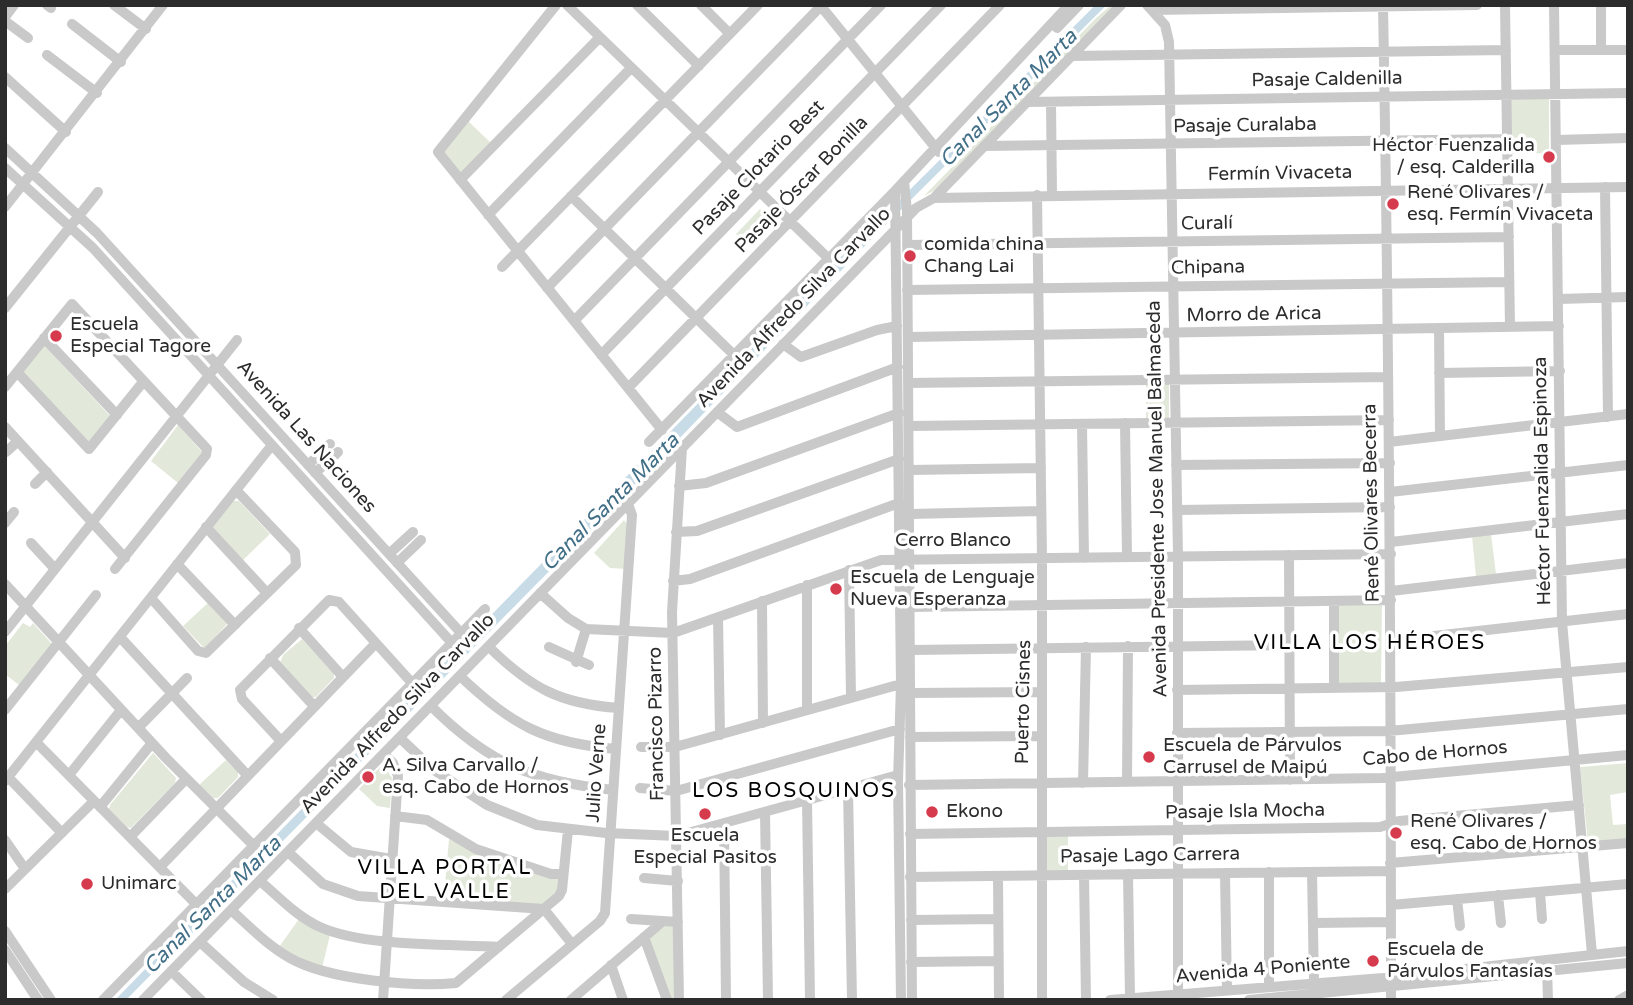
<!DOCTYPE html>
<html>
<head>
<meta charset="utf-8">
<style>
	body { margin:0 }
	#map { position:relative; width:1633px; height:1005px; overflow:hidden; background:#fff; font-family:"Varela Round",sans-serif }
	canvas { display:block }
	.frame { position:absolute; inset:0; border:7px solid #2c2c2c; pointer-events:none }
</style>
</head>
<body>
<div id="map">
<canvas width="1633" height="1005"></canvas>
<div class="frame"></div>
</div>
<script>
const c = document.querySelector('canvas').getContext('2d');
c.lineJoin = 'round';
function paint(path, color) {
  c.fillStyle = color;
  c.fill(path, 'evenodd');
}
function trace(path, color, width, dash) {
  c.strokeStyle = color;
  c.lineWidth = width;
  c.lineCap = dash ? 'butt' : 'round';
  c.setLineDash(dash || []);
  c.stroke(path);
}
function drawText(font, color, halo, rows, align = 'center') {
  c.font = font + ' "Varela Round",sans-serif';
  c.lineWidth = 7;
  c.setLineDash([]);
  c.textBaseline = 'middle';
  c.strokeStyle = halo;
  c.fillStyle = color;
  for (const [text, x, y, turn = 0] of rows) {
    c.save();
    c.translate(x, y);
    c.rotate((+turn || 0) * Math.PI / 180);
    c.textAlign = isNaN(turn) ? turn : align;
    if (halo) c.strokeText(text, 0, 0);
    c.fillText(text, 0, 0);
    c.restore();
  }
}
paint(new Path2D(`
	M1119 5 939 188 924 196 1095 19 1110 6Z
	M1549 98V153L1508 154V99Z
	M467 120 491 143 461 175 440 152Z
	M760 209 774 222 750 247 736 234Z
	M44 345 111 417 89 444 23 372Z
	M1146 384H1169V420H1146Z
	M178 425 202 452 178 483 151 461Z
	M233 501H239L270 534 242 561 214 531 213 526Z
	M624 520 627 524 626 569 610 568 594 553Z
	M1491 534 1496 574 1476 577 1472 536Z
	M208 603 227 624 207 647H203L183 626Z
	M1338 603 1382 604 1381 683H1336Z
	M23 623 30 627 33 623 52 644 19 685 5 674V646Z
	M302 639 334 674V678L316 697H311L280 663 283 655Z
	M153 753 176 778 175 783 131 828 127 827 109 809 110 805Z
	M226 760 238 772V777L218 798H213L199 785Z
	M1628 763V792L1610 795 1613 825 1628 824V840L1588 843 1580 767Z
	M383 764 392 778 390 808 377 806 359 789Z
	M1043 836H1068V872H1043Z
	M449 839 481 854 561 877 559 890 545 906 444 896Z
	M299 919 330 935 322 968 279 947Z
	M674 925V1000H670L648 938 662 926Z`), '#e3e9da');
paint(new Path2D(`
	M884 213 883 227 649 470 126 1000H115Z`), '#c8dce7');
trace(new Path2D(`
	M877 228 1101 5`), '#c8dce7', 8);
trace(new Path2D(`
	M47 5 51 8
	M114 5 146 29
	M556 5 438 152 662 430
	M567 5 828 258
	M637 5 699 66
	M701 5 730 34
	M820 5 939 152
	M1147 5 1165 25 1169 42 1178 556V1000
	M1383 5C1389 337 1391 668 1391 1000
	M1505 5 1510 327
	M1554 5 1562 622 1592 954
	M1601 5V50
	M1152 10 1477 5
	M5 17 14 5
	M5 21 28 38
	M72 24 121 62
	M1057 28 1079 5
	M1555 50H1628
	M47 55 97 93
	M1071 56 1506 50
	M5 77 66 132
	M1027 102 1628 93
	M1051 102 1052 195
	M1556 140 1628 138
	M984 146 1507 139
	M5 148 97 233 461 633
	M5 168 93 248 452 643
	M460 180 600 37
	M904 181 907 211 912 1000
	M1605 187 1608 417
	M895 191 901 684 898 781 901 1000
	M1037 195 1042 558V1000
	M571 196 734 355
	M934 198 1628 187
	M5 207 163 5
	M488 215 631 68
	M907 245 1509 237
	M502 267 758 5
	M547 288 821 6
	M907 290 1509 282
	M1559 299 1628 297
	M5 308 98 192
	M574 321 881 5
	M1439 328 1440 436
	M908 337 1559 326
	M44 338 117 415
	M783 344 801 357 877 330 897 326
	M601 355 941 5
	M17 372 89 449 143 382
	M1439 373 1560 371
	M908 383 1388 377
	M5 387 72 304 207 449 206 455 115 569
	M628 388 1000 5
	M717 412 737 427 898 367
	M1125 423 1127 557
	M1082 424 1084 558
	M909 426 1389 420
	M5 427 125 558
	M649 442 895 191 1069 5
	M1389 442 1628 414
	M6 452 18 441
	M308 465 330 444
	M1176 465 1390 463
	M909 470 1041 468
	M315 473 338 452
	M35 484 47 472
	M679 486 706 483 899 413
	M1390 492 1628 465
	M1177 510 1390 507
	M910 514 1041 511
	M5 523 14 512
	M206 527 267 593
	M676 532 697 531 899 459
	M1391 542 1628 514
	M31 543 55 569
	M389 554 413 532
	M1289 555 1290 780
	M397 563 421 540
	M177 564 235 625
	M849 570 851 698
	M673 581 690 579 899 503
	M5 584 166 758 254 846
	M807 585V710
	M1391 591 1628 563
	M540 593 568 618 586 629 673 633 881 560 1391 554
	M151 598 198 651 206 653 296 565 295 552 236 490
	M762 601 763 723
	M1334 601V688
	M910 607 1391 600
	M718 617 720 735
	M299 628 343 677
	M5 632 237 340
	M120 637 247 775
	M1390 641 1628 614
	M489 647C531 688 560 704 619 708
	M549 647 589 665
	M911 650 1289 645
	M270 658 314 706
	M576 662 586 629
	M460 676C511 725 545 743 616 749
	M1177 690 1396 687 1628 667
	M911 693 1042 692
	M431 706C489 764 532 781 613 790
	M5 710 96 595
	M138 728 187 678
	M1177 733 1389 731 1628 709
	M910 737 1041 736
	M400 738 434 770 487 805 537 825 606 833 677 836 898 775
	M281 741 242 699 240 690 329 600 339 602 412 683
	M36 742 196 904
	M641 747H675L901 684
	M69 775 121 710
	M8 777 62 833
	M5 781 272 445
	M1127 782 1128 646
	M1083 783 1086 647
	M909 785 1382 778 1628 755
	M640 788 676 791 900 729
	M848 789 852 1000
	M807 800 810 1000
	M100 807 152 743
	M765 812 768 1000
	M395 816 427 820 476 849 551 874H563
	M316 823 351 852 391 859
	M724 823 726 1000
	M910 834 1380 827 1399 821 1579 805
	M130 837 186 779
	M5 840 25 869
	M288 852 323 884 358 896 544 909 572 944
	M1390 863 1628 843
	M160 867 376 643
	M1269 872V987
	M1312 872 1314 983
	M1225 873 1227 990
	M1128 874 1130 998
	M1084 875 1086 1000
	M998 876 999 1000
	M910 877 1390 871
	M644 878 678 881
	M260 881C279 897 297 917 320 927 364 947 449 944 499 947
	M5 889 94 801
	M1540 892 1542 919
	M1498 895 1501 923
	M1457 899 1460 926
	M1391 905 1628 884
	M231 910C250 927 268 946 290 958 329 980 412 987 456 983L559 896 562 890 568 830
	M631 919 678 922
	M911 920 998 919
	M1313 923 1391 922
	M5 931 51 1000
	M644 937 667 1000
	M200 942 244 982 273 1000
	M5 950 38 1000
	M911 962 998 961
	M611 965 623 1000
	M1547 969 1548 1000
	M171 971 201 1000
	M103 1000 485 609
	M143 1000 895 230 916 208 934 198 1121 5
	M383 1000 398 776 393 763 384 754
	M506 1000 600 921 605 913 632 515 628 504
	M571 1000 663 921
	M679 1000 672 612 682 448
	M1110 1000 1383 978 1628 951
	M1249 1000 1628 963
	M1619 1000 1628 995`), '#c9c9c9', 10);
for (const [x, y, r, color] of [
	[1549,157,7,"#d63b4d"],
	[1393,204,7,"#d63b4d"],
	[910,256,7,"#d63b4d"],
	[56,336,7,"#d63b4d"],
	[836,589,7,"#d63b4d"],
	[1149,757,7,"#d63b4d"],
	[368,777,7,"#d63b4d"],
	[932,812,7,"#d63b4d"],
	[705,814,7,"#d63b4d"],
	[1396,833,7,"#d63b4d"],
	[87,884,7,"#d63b4d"],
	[1373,961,7,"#d63b4d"]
]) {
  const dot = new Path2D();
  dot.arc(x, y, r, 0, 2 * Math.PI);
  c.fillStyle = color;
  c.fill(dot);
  trace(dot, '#fff', 2.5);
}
drawText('19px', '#2c2c2c', '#fff', [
	["Pasaje Caldenilla",1327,80,-1],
	["Pasaje Curalaba",1245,126,-1],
	["Pasaje Clotario Best",759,168,-46],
	["Fermín Vivaceta",1280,174,-1],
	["Pasaje Óscar Bonilla",802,185,-46],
	["Curalí",1207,224,-1],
	["Chipana",1208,268,-1],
	["Avenida Alfredo Silva Carvallo",794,308,-46],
	["Morro de Arica",1254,315,-1],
	["Avenida Las Naciones",306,437,48],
	["Héctor Fuenzalida Espinoza",1543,481,-91],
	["Avenida Presidente Jose Manuel Balmaceda",1158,499,-91],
	["René Olivares Becerra",1372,503,-91],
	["Cerro Blanco",953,541],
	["Puerto Cisnes",1024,702,-89],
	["Avenida Alfredo Silva Carvallo",398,714,-46],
	["Francisco Pizarro",657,724,-91],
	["Cabo de Hornos",1435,754,-5],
	["Julio Verne",597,773,-86],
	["Pasaje Isla Mocha",1245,812,-1],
	["Pasaje Lago Carrera",1150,856,-1],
	["Avenida 4 Poniente",1263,970,-5]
]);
drawText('19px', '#2c2c2c', '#fff', [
	["Héctor Fuenzalida",1535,146,"right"],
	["/ esq. Calderilla",1535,168,"right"],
	["René Olivares /",1407,193],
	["esq. Fermín Vivaceta",1407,215],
	["comida china",924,245],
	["Chang Lai",924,267],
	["Escuela",70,325],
	["Especial Tagore",70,347],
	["Escuela de Lenguaje",850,578],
	["Nueva Esperanza",850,600],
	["Escuela de Párvulos",1163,746],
	["Carrusel de Maipú",1163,768],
	["A. Silva Carvallo /",382,766],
	["esq. Cabo de Hornos",382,788],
	["Ekono",946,812],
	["René Olivares /",1410,822],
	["esq. Cabo de Hornos",1410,844],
	["Escuela",705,836,"center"],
	["Especial Pasitos",705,858,"center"],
	["Unimarc",101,884],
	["Escuela de",1387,950],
	["Párvulos Fantasías",1387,972]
], 'left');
drawText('italic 21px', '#416f87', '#fff', [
	["Canal Santa Marta",1009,99,-45],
	["Canal Santa Marta",611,503,-45],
	["Canal Santa Marta",213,906,-45]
]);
c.letterSpacing = '2px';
drawText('21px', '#000', '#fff', [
	["VILLA LOS HÉROES",1370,643],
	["LOS BOSQUINOS",794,791],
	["VILLA PORTAL",445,868],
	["DEL VALLE",445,892]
]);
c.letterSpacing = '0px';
</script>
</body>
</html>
